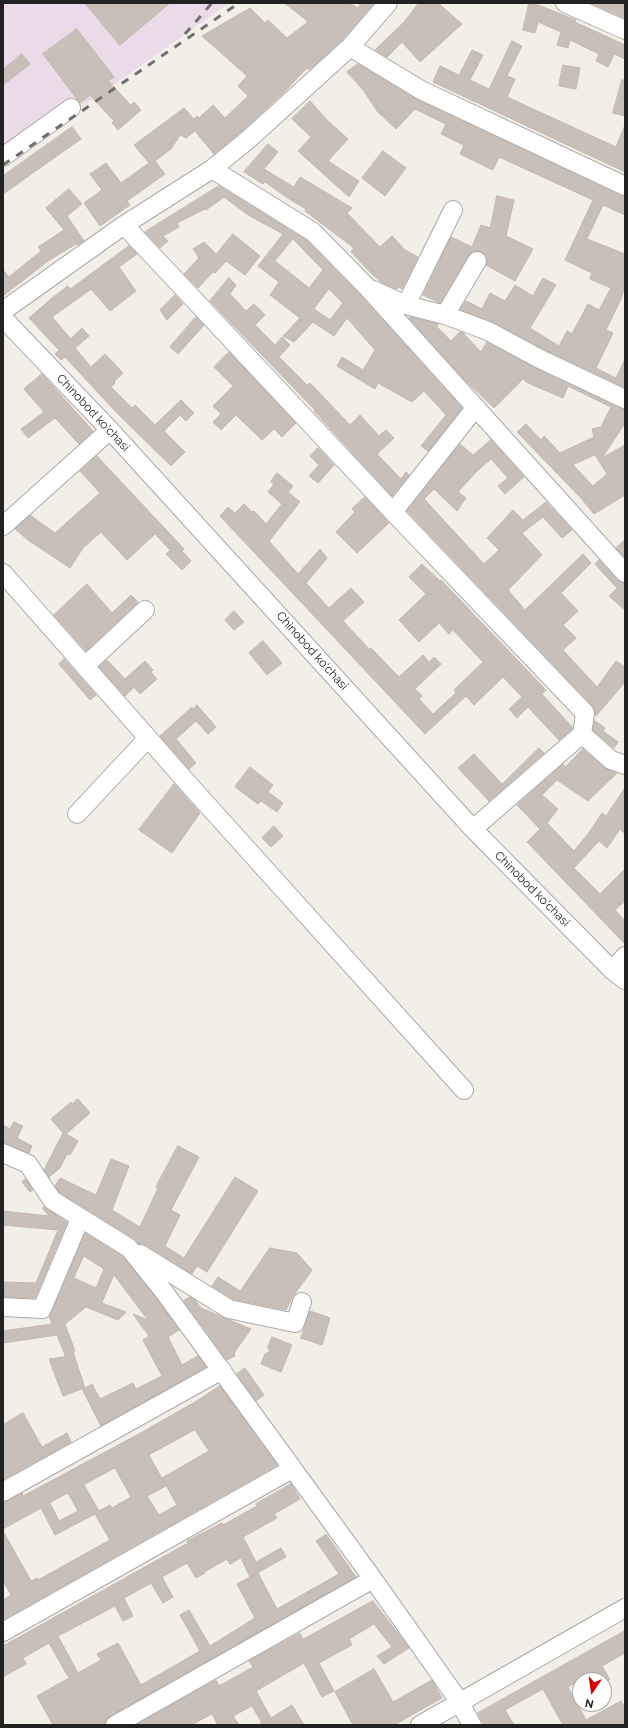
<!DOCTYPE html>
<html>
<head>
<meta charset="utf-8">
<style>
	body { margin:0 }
	#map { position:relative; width:628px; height:1728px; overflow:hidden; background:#f2efe9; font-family:Raleway,sans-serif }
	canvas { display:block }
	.frame { position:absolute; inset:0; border:4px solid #222; pointer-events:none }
	.north { position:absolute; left:572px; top:1672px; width:40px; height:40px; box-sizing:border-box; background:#fff; border:1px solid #a7a7a7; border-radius:50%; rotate:193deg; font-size:11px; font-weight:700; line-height:16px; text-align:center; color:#222 }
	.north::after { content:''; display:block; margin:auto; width:14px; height:18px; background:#d40000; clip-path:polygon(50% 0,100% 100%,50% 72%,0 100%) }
</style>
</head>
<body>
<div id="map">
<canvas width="628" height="1728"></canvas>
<div class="frame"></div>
<div class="north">N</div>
</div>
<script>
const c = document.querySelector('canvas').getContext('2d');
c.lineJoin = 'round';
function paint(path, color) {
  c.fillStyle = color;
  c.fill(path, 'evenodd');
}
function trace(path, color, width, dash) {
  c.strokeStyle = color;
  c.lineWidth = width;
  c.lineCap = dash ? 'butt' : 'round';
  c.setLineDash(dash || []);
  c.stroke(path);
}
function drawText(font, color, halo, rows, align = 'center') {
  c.font = font + ' Raleway,sans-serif';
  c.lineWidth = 4;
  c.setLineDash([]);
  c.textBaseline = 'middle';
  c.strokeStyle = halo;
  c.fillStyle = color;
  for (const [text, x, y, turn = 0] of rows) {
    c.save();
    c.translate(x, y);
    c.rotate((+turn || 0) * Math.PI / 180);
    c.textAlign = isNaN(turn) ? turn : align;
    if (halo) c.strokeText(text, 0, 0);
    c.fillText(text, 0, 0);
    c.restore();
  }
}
paint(new Path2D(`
	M3 3H229L107 90 3 158Z`), '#ebdbe8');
const building = new Path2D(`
	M85 3H170L120 45Z
	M285 3H349L358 8 361 3H374L342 40 309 70 307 68 284 92 243 130 214 154 195 131 186 138 180 135 171 149 155 161 165 174 127 201 130 205 100 226 84 203 102 190 90 174 106 163 121 183 149 163 134 145 184 108 194 119 197 116 199 118 213 105 225 118 248 96 238 86 247 76 202 36 250 8 265 23 268 20 287 38 308 22Z
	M419 3H438L462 24 420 62 402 42 387 57 375 50 404 22Z
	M591 3H625V18Z
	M529 4 538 5 576 20 575 22 625 45V59L614 54 608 67 596 61 599 54 570 40 568 48 557 45 561 32 538 22 535 33 523 30Z
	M77 29 114 77 108 81 131 105 134 102 141 110 118 130 112 123 114 121 90 95 80 103 43 54Z
	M512 41 522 46 507 76 515 79 507 97 616 147 625 125V172L433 82 440 66 459 75 472 50 483 55 470 80 489 89Z
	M22 54 30 64 3 85V70Z
	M358 64 416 99 625 196V215L603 205 587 239 625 254V286L621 299 606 330 613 333 596 368 616 378 625 359V387L545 350 493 322 460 310 466 301 482 309 490 293 505 301 515 285 533 296 543 278 556 285 530 328 559 346 567 331 572 334 588 304 599 310 611 288 590 279 592 273 565 260 593 200 499 157 493 170 460 154 464 145 441 134 446 124 415 109 396 129 377 111 364 91 347 72Z
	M563 65 580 68 576 89 559 86Z
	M622 80H625V116L613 113Z
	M310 101 327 120 348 139 328 161 359 181 349 197 298 151 311 137 292 119Z
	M72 127 81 139 3 194V176Z
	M268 144 278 152 264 169 294 187 300 177 352 208 347 213 380 247 392 236 405 250 418 257 402 289 399 287 397 289 382 283 372 274 351 252 354 248 305 211 306 209 286 197 265 182 263 184 244 172Z
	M383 151 406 168 385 196 362 178Z
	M219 186 306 240 359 294 462 408 428 451 421 446 446 415 424 391 412 402 378 383 375 389 337 366 342 357 363 370 375 350 347 318 334 336 313 322 294 342 283 336 300 318 270 295 279 282 258 266 283 234 248 215 224 197 206 210 205 209 177 223 179 227 163 236 168 241 160 248 145 232ZM293 239 323 270 309 288 275 261ZM329 289 343 303 330 320 314 309Z
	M69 189 82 204 67 216 84 241 77 245 76 244 48 261 3 296V270L9 277 41 251 38 247 64 230 46 208Z
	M497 196 514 200 506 236 533 249 515 281 486 265 487 261 486 256 482 252 477 251 472 252 468 256 440 303 423 295 451 237 472 247 481 225 490 228Z
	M233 234 260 256 245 275 226 261 215 273 213 272 198 288 184 274 199 258 193 249 204 242 216 254Z
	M129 246 137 254 119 267 136 291 110 311 91 289 52 317 71 339 82 328 89 336 75 348 91 367 105 354 123 373 114 382 115 383 111 387 132 408 135 405 155 425 181 400 194 413 186 421 180 415 164 431 185 452 171 466 116 412 65 357 61 360 55 354 59 350 29 318 52 298 68 286 70 289Z
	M229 278 236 285 230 294 246 311 254 304 265 315 255 325 275 345 282 337 290 345 279 357 307 385 310 383 350 425 360 415 379 436 386 430 394 438 377 454 401 479 406 472 409 475 392 496 314 411 315 410 210 301Z
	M175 295 183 304 167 320 160 310Z
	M196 317 204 325 178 354 170 347Z
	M410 317 438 324 437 327 451 341 460 332H462L481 352 487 342 536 368 625 409V423L602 458 625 445V495L594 514 581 498 517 432 526 424 541 440 544 436 560 453 594 437 592 429 601 427 611 407 568 386 563 398 528 383 523 379 494 408 464 379 409 318ZM595 455 607 474 593 486 573 465Z
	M229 352 296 423 282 437 274 429 262 440 236 415 221 430 213 422 221 414 213 406 233 386 214 367Z
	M42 374 93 431 79 444 55 418 28 438 21 429 44 412 24 389Z
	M491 440 524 477 505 494 498 486 508 478 491 459 477 471 458 492 466 498 457 511 434 489 424 499 484 564 499 550 487 538 513 510 523 520 546 502 572 530 562 538 543 517 522 533 542 555 508 590 525 610 583 554 591 563 561 593 578 611 563 625 576 638 563 650 597 687 616 661 625 667V682L596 716 593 706 407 511 460 444 473 455Z
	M318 448 334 465 318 483 309 476 319 465 310 456Z
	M97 456 184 549 182 551 191 561 182 570 166 554 170 550 155 534 127 560 101 532 83 548 70 568 28 540 15 529 30 515 55 533 100 493 80 471Z
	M277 473 293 486 288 492 300 502 269 541 298 574 320 549 327 558 306 583 329 608 351 588 364 602 343 621 370 650 371 648 399 677 423 655 429 662 434 657 441 664 415 689 422 696 419 699 433 714 456 693 454 690 483 662 453 630 449 634 439 623 419 642 399 620 426 594 409 577 422 564 440 581 441 580 546 690 542 694 572 727V729L559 740 528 707 517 718 509 709 522 697 503 677 474 705 466 696 425 734 220 516 228 507 235 513 244 504 252 512 254 511 266 524 282 504 268 492 274 484 271 482Z
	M365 497 389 523 357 553 336 532 355 512 352 509Z
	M625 540V557L616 548Z
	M599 560 617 580 625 583V610L609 596 617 588 595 564Z
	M87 584 112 613 131 595 138 602 86 651 54 615Z
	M234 611 244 622 234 630 225 620Z
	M263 641 282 663 267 675 249 653Z
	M64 659 96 695 90 700 59 664Z
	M107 660 125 679 145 661 153 670 151 672 157 679 140 694 134 687 125 696 99 667Z
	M197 705 216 727 208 734 196 721 176 739 196 763 189 769 160 736 192 707 194 709Z
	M595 721 605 728 603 731 618 742 614 748 593 730Z
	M539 748 544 753 489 801 458 768 474 754 502 784Z
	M583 749 604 768 617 773 588 801 557 780 542 795 558 809 547 823 574 851 588 834 602 813 606 816 625 788V834L620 829 607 848 599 841 574 868 600 894 625 869V901L615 910 625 921V944L527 842 540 829 517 805 563 764 565 767Z
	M250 767 273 785 268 792 283 803 277 812 261 801 258 804 235 787Z
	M174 784 200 813 172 853 139 830Z
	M274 826 283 836 271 847 262 838Z
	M78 1099 90 1113 66 1134 78 1141 70 1155 67 1154 60 1168 49 1177 44 1170 63 1133 51 1119 71 1102 72 1104Z
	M14 1122 23 1126 17 1138 32 1146 29 1153 3 1143V1125L10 1129Z
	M178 1146 199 1157 171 1210 180 1215 165 1246 184 1258 235 1177 258 1191 207 1272 197 1266 192 1274 146 1245 139 1244 135 1239 59 1192 55 1186 60 1178 96 1195 111 1159 129 1166 112 1210 140 1227 158 1188 156 1187Z
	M26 1179 33 1190 30 1192 22 1182Z
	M44 1207 67 1222 35 1298 4 1297V1282L36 1283 58 1230 3 1225V1211L49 1216 43 1209Z
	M85 1233 122 1256 157 1299 179 1330 168 1337 182 1365 198 1356 206 1367 101 1426 82 1389 84 1388 63 1396 49 1359 64 1357 65 1355 57 1335 3 1343V1331L52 1324 49 1316ZM84 1256 104 1269 96 1288 74 1278ZM114 1275 148 1320 133 1314 149 1336 143 1340 162 1376 136 1389 133 1383 100 1399 92 1384 85 1388 73 1352 68 1353 75 1351 65 1324 86 1307 118 1320 126 1312 102 1303Z
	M270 1248 297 1253 312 1270 292 1298 286 1310 233 1299 212 1286 218 1277 240 1291Z
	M190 1297 195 1300 201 1308 251 1329 234 1353 235 1356 227 1360 184 1301Z
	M310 1311 330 1318 322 1345 301 1338Z
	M272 1337 292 1345 281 1372 261 1364 265 1354 270 1351 268 1348Z
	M245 1368 264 1395 256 1401 237 1374Z
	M220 1386 277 1465 3 1620V1600L11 1595 3 1581V1531L31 1581 37 1578 38 1580 110 1540 95 1514 55 1535 41 1508 3 1529V1502L22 1493 23 1496 137 1435 195 1402ZM195 1430 209 1451 162 1478 177 1505 159 1515 147 1496 166 1486 149 1455ZM115 1468 131 1497 112 1508 110 1505 99 1511 84 1485ZM68 1493 78 1511 59 1521 50 1503Z
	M23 1413 42 1447 67 1433 71 1442 3 1480V1425Z
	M291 1484 300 1499 274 1514 277 1518 243 1537 256 1562 281 1548 286 1557 250 1577 258 1573 277 1609 339 1574 316 1541 326 1534 356 1577 110 1716 106 1720 105 1725H53L37 1696 69 1678 49 1643 23 1658 26 1664 3 1677V1646L188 1543 187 1541 222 1523 223 1525 257 1506 256 1504ZM241 1558 250 1577 237 1584 255 1618 210 1646 189 1610 180 1615 200 1651 141 1685 118 1643 97 1654 101 1660 78 1673 58 1636 115 1606 123 1621 133 1616 124 1598 151 1583 163 1603 173 1597 162 1577 187 1563 196 1578 205 1573 204 1572 227 1559 230 1564Z
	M373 1601 409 1648 384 1664 377 1656 392 1647 374 1624 349 1639 352 1645 319 1663 334 1691 322 1697 304 1663 256 1691 271 1718 292 1705 304 1725H258L262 1723 252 1706 233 1716 239 1725H218L212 1714 191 1725H136L216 1680 219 1686 253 1667 249 1661 300 1633 303 1639Z
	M625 1631V1653L602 1666 610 1680H580L568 1687 586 1720 621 1701 625 1707V1725H563L543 1689 505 1710 514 1725H484L478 1713Z
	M374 1669 393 1702 432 1680 442 1698 394 1725H353L335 1692Z`);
paint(building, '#c7bfb8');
trace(building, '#c4b6ab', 1);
const minor = new Path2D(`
	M565 3 625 30
	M350 47 421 90 625 186
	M3 157 71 108
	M212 169 313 232 367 287 625 573
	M124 225 393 512 585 713 582 734 473 829
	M373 290 406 305 445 315 488 331 540 359 625 399
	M406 305 453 210
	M3 311 124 225 212 169 250 138 350 47 388 3
	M445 315 477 261
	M3 318 110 430 473 829 612 970 625 980
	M393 512 476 407
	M3 526 110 430
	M3 573 184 779 464 1090
	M85 666 145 610
	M582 734 611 760 625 765
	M77 814 148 738
	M612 970 625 956
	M3 1153 28 1164 52 1200 129 1248 165 1293 373 1579 459 1701 472 1725
	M140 1254 229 1309 295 1323 302 1302
	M3 1307 42 1309 80 1219
	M3 1492 222 1370
	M3 1632 292 1469
	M115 1725 373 1579
	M420 1725 625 1608`);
trace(minor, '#a9a9a9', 20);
trace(minor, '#fff', 18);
trace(new Path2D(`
	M185 34 212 3
	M3 165 239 3`), '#707070', 3, [8, 8]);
drawText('12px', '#222', '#fff', [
	["Chinobod ko'chasi",93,413,47],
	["Chinobod ko'chasi",312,651,48],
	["Chinobod ko'chasi",532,889,45]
]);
</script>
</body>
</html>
